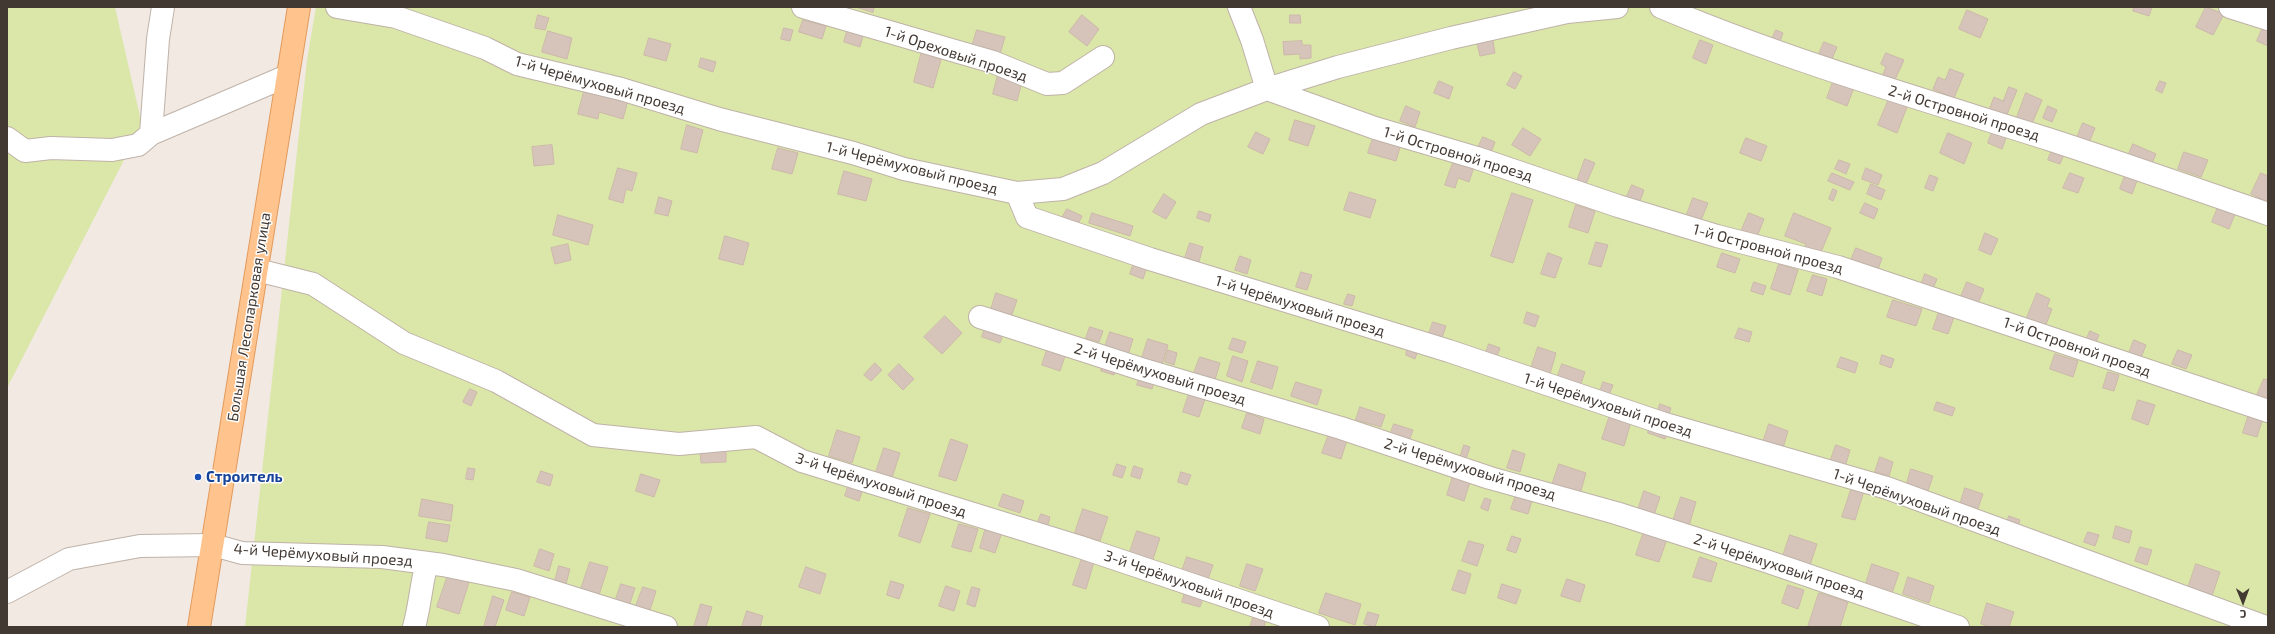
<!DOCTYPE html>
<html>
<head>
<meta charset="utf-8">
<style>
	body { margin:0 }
	#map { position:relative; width:2275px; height:634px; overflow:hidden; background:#f1e9e2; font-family:"Exo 2",sans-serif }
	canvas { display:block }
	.frame { position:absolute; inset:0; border:8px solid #433933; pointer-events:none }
	.north { position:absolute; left:2223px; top:582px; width:40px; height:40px; -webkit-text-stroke:3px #fff; paint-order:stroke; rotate:179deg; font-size:11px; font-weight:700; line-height:16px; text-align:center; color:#433933 }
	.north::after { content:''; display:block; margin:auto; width:14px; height:18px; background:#433933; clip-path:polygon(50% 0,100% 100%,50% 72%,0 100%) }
</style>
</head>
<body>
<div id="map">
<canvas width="2275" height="634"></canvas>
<div class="frame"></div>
<div class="north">С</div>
</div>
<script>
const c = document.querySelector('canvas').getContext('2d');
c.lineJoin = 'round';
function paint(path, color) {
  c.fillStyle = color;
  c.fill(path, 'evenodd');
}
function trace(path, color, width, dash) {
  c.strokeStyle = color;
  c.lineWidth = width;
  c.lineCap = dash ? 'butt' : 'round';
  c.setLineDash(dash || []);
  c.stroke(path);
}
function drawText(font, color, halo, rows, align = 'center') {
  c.font = font + ' "Exo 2",sans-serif';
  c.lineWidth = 3;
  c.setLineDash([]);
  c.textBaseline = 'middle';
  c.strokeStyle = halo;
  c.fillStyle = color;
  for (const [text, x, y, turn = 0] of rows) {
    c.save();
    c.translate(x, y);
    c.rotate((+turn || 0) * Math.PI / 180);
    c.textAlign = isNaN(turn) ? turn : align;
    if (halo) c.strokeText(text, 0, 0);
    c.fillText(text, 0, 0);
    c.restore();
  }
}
paint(new Path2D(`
	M7 7H115L142 125 7 388Z
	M316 7H2268V627H245L307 60Z`), '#dae7a9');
const building = new Path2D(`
	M856 7H874L873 12Z
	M2134 7H2152L2149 16 2133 11Z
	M2206 7 2224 14 2213 35 2196 27Z
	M1967 10 1988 19 1980 38 1959 29Z
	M538 15 549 18 545 30 535 28Z
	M1082 15 1099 29 1087 46 1069 32Z
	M1290 15H1300L1301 23H1290Z
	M803 20 826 26 822 39 799 32Z
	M2263 27 2268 29V46L2257 41Z
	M784 28 793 30 790 41 781 39Z
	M977 30 1005 37 1000 54 972 46Z
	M1776 30 1783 33 1779 44 1771 41Z
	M548 31 572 38 567 59 542 52Z
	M847 31 863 36 860 47 844 42Z
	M1492 35 1495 53 1480 56 1476 39Z
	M649 38 671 44 666 61 644 55Z
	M1700 40 1713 45 1706 64 1693 58Z
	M1302 41V45H1311V58L1300 59V54L1284 55 1283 42Z
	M1824 42 1837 47 1832 59 1819 54Z
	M922 51 942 56 933 88 914 82Z
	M1886 53 1904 60 1894 82 1882 77 1886 67 1881 64Z
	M701 58 716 62 713 72 699 67Z
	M1950 69 1964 74 1954 98 1933 89 1938 77 1945 80Z
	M1514 72 1522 76 1515 89 1507 85Z
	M998 75 1022 82 1017 101 993 94Z
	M1835 77 1855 85 1847 106 1827 98Z
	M1439 81 1453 87 1449 99 1434 93Z
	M2160 81 2166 83 2162 93 2156 90Z
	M2009 87 2017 90 2006 117 1989 110 1994 97 2003 101Z
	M585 88 628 100 623 119 599 112 598 119 578 114Z
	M2026 93 2042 100 2031 126 2016 120Z
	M1891 94 1909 102 1897 133 1878 125Z
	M1406 106 1420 112 1415 127 1400 121Z
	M2048 106 2057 110 2052 122 2043 118Z
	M1295 120 1315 126 1308 146 1289 140Z
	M2083 123 2095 128 2088 145 2076 140Z
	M687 125 703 130 697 153 681 149Z
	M1994 127 2008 133 2002 149 1988 143Z
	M1523 128 1541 139 1530 156 1512 145Z
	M1256 132 1270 139 1263 154 1248 147Z
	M1948 133 1972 143 1964 164 1940 153Z
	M1374 135 1401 144 1396 161 1368 153Z
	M1483 137 1495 142 1490 155 1477 150Z
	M1746 138 1767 146 1761 161 1740 153Z
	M2133 144 2156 154 2151 165 2128 156Z
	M552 145 554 164 534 166 532 147Z
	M2053 147 2065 152 2060 164 2048 160Z
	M778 148 798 153 792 174 772 169Z
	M2184 152 2208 160 2201 177 2178 169Z
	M1585 159 1595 163 1586 184 1577 181Z
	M1454 160 1474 167 1469 182 1458 178 1455 188 1445 185Z
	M1839 160 1850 164 1846 174 1835 169Z
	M618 168 637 173 632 191 626 189 623 203 609 199Z
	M1866 168 1882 175 1878 185 1862 179Z
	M844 171 872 179 866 201 838 194Z
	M1832 173 1854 182 1850 190 1828 181Z
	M2070 173 2084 178 2078 193 2063 188Z
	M2126 173 2138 178 2132 194 2120 189Z
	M2261 173 2268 176V202L2251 194Z
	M1930 175 1938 178 1933 191 1925 188Z
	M1871 184 1885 190 1881 200 1867 194Z
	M1632 185 1644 190 1638 206 1625 201Z
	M1833 189 1837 191 1833 201 1829 199Z
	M1350 192 1376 200 1370 218 1344 210Z
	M1512 193 1533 200 1513 263 1491 256Z
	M1164 194 1176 202 1166 219 1153 212Z
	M659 197 672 201 668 216 655 213Z
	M1693 198 1708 203 1700 223 1686 217Z
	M2220 202 2237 209 2229 229 2212 222Z
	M1865 203 1878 209 1874 219 1860 213Z
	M1576 205 1595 211 1588 233 1569 227Z
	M1067 209 1082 216 1077 226 1062 218Z
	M1199 211 1211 215 1209 222 1197 218Z
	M1092 213 1133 226 1130 236 1089 223Z
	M1749 213 1764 219 1755 242 1739 236Z
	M1794 213 1831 228 1819 257 1803 251 1806 244 1785 236Z
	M558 215 593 225 588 245 553 235Z
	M1985 233 1998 239 1991 255 1979 250Z
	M725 236 749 243 743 265 719 259Z
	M1596 242 1608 245 1601 267 1589 264Z
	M1190 243 1203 247 1199 262 1185 258Z
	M568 244 571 260 555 264 551 248Z
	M1856 248 1882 258 1876 275 1849 265Z
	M1548 253 1562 258 1555 278 1541 274Z
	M1722 253 1740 259 1735 273 1717 267Z
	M1240 256 1251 260 1247 274 1235 270Z
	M1134 263 1147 267 1143 279 1130 274Z
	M1779 264 1798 270 1790 295 1771 289Z
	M1301 272 1312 275 1307 290 1296 287Z
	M1925 274 1937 279 1931 293 1920 288Z
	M1813 275 1827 279 1822 296 1807 291Z
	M1754 282 1766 286 1763 295 1751 291Z
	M1967 282 1984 289 1977 306 1960 299Z
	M996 293 1017 300 1010 320 990 313Z
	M2037 293 2050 299 2047 307 2052 309 2045 327 2026 320Z
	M1348 294 1355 296 1352 306 1344 304Z
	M1893 300 1922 309 1916 326 1887 317Z
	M1527 312 1539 316 1535 327 1524 323Z
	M1939 312 1954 317 1948 334 1933 329Z
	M945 316 962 333 942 354 924 337Z
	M987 322 1005 328 1000 343 982 337Z
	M1433 322 1446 326 1442 338 1429 334Z
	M1090 327 1103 331 1099 342 1086 338Z
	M1739 328 1752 332 1749 342 1735 338Z
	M2090 331 2099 335 2095 345 2086 341Z
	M1110 332 1133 339 1128 355 1105 347Z
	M1233 338 1246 342 1242 353 1229 349Z
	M1148 339 1168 345 1162 365 1142 358Z
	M2134 340 2146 345 2141 358 2129 353Z
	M1489 344 1500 348 1496 359 1485 355Z
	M1048 347 1066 353 1060 371 1042 365Z
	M1408 347 1418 350 1415 359 1406 355Z
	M1538 347 1556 353 1549 377 1530 371Z
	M1168 350 1177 353 1174 365 1165 362Z
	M2178 350 2192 355 2186 369 2172 364Z
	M2055 354 2078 361 2073 377 2050 369Z
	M1882 355 1894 359 1891 368 1880 364Z
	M1233 356 1248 361 1242 382 1227 376Z
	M1200 357 1220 363 1215 380 1194 373Z
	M1841 357 1858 363 1855 373 1837 367Z
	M1104 361 1117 366 1114 375 1101 371Z
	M1258 361 1278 367 1272 389 1251 382Z
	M875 363 882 370 871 381 864 375Z
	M899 364 914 379 903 390 888 375Z
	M1562 364 1585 372 1579 389 1556 382Z
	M2108 372 2119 375 2114 391 2103 388Z
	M1141 374 1155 378 1152 389 1137 385Z
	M2264 379 2268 380V399L2257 395Z
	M1296 382 1322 390 1317 405 1291 396Z
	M1603 382 1613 385 1609 395 1600 392Z
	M470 389 477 392 471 406 463 402Z
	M1189 394 1205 399 1199 417 1183 412Z
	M2138 400 2155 405 2148 425 2132 419Z
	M1937 402 1955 408 1952 416 1934 410Z
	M1660 404 1671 408 1668 417 1657 414Z
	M1360 407 1385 415 1381 427 1356 420Z
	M1611 412 1632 418 1624 446 1602 439Z
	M1247 413 1264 419 1260 434 1242 428Z
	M2249 414 2263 418 2257 437 2243 433Z
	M1394 424 1413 430 1409 441 1390 435Z
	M1650 424 1668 430 1665 439 1648 433Z
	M1769 424 1788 431 1783 448 1763 442Z
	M837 430 860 437 852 463 829 456Z
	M1329 434 1347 440 1341 459 1322 453Z
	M951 439 968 445 956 481 939 476Z
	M1464 445 1470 447 1466 459 1460 458Z
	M1836 445 1850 450 1845 467 1830 462Z
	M884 448 900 453 891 481 875 475Z
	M726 450V462L701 463 700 451Z
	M1513 450 1525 454 1520 472 1507 468Z
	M1880 457 1893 462 1889 476 1875 472Z
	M1117 464 1126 467 1122 478 1113 475Z
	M1559 464 1586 473 1580 494 1552 485Z
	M1134 466 1143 469 1140 479 1131 476Z
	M468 468 475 469 473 480 466 479Z
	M1911 469 1933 476 1927 494 1906 487Z
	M541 471 553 475 550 486 537 482Z
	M1181 472 1191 475 1187 485 1178 482Z
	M641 474 660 480 654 497 636 491Z
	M1453 476 1470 482 1464 501 1447 495Z
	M849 483 863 488 859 501 845 496Z
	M1852 487 1864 491 1855 520 1842 517Z
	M1965 488 1983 494 1977 511 1960 505Z
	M1644 491 1660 497 1654 515 1638 510Z
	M1517 492 1533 497 1528 514 1511 509Z
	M1003 494 1024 501 1020 513 999 506Z
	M1681 497 1696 502 1689 526 1673 521Z
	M1485 498 1491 500 1488 511 1481 508Z
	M422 499 453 505 451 521 419 516Z
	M908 508 930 514 920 543 899 536Z
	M1083 509 1108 517 1100 541 1075 533Z
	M1041 514 1050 517 1047 528 1037 525Z
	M2009 516 2020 520 2017 529 2006 526Z
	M429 522 450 525 447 542 426 538Z
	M959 524 978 529 971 552 952 547Z
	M2116 526 2132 531 2129 543 2113 538Z
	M986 527 1002 532 995 553 980 548Z
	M1137 531 1160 538 1151 565 1128 558Z
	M1644 531 1667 539 1659 562 1636 555Z
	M2088 532 2099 535 2095 546 2084 542Z
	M1790 535 1817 544 1810 565 1783 556Z
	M1512 536 1521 539 1516 553 1507 550Z
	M1469 541 1484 545 1477 566 1462 561Z
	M2140 547 2152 550 2147 565 2135 561Z
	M540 549 554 554 549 571 534 566Z
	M1187 557 1213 565 1208 579 1182 571Z
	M1700 557 1717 563 1711 582 1693 577Z
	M1082 558 1094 562 1086 589 1073 585Z
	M590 562 608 567 599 595 581 589Z
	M1247 564 1263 569 1255 591 1240 586Z
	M1872 564 1899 573 1891 596 1865 587Z
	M2196 564 2220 572 2212 596 2188 588Z
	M559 566 570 569 566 584 555 581Z
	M806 567 826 574 820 594 799 587Z
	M1459 570 1471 574 1465 594 1452 590Z
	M448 575 469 582 459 614 437 607Z
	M1908 577 1934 586 1929 603 1903 594Z
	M1567 579 1585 585 1580 602 1561 596Z
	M891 581 904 585 899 599 887 595Z
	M621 584 635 588 629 606 615 602Z
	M1502 584 1521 590 1516 604 1498 598Z
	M1788 585 1804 590 1798 609 1782 603Z
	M946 586 960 591 954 611 939 606Z
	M643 587 656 591 650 610 636 606Z
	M972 587 980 589 975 607 967 604Z
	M1186 589 1204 595 1200 607 1182 602Z
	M512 592 530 597 524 616 506 610Z
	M1326 593 1361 604 1355 625 1319 613Z
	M1819 593 1848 602 1840 627H1808Z
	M493 596 504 600 495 627H484Z
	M1987 603 2014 612 2009 627H1991L1981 624Z
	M701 604 712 607 706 627H694Z
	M747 611 763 616 760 627H742Z
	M1255 612 1267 616 1264 627H1250Z
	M1368 612 1379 615 1375 627 1364 624Z`);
paint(building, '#d6c4ba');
trace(building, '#cdb8ab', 1);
const minor = new Path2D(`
	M337 7 396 17 485 48 517 64 621 89 719 119 853 153 904 169 1017 193 1027 217 1150 259 1449 351 1662 423 1887 488 2266 627
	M803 7 993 62 1047 84 1063 83 1103 57
	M1239 7 1252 40 1267 89 1375 128 1477 158 1618 206 1717 236 1838 267 2268 411
	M1661 7C1787 60 1918 98 2048 139 2122 163 2195 189 2268 214
	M2230 7 2268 19
	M151 134 287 76
	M7 138 25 151 51 148 112 150 138 145 151 134 158 39 163 7
	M1017 193 1063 189 1103 173 1201 114 1267 89 1338 67 1451 38 1567 12 1617 7
	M257 270 313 284 404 343 496 381 593 435 679 444 756 437 802 461 1080 547 1318 627
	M980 317 1141 369 1341 428 1490 478 1616 513 1766 561 1958 627
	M7 592 69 559 140 546 213 545 242 553 382 557 443 565 516 580 666 627
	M414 627C420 606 421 584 427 563`);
const major = new Path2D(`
	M199 627 299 7`);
trace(minor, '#bfb2a8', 24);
trace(major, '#e49b5d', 24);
trace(minor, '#fff', 22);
trace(major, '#ffc38d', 22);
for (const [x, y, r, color] of [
	[198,477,4,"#1a4fb4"]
]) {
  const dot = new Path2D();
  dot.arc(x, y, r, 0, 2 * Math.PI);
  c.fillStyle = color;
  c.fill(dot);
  trace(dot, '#fff', 1.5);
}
drawText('15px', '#433933', '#fff', [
	["1-й Ореховый проезд",956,54,18],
	["1-й Черёмуховый проезд",600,85,16],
	["2-й Островной проезд",1964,113,17],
	["1-й Островной проезд",1458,154,17],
	["1-й Черёмуховый проезд",912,168,14],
	["1-й Островной проезд",1768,249,15],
	["1-й Черёмуховый проезд",1300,306,17],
	["Большая Лесопарковая улица",249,317,-81],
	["1-й Островной проезд",2077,347,19],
	["2-й Черёмуховый проезд",1160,374,17],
	["1-й Черёмуховый проезд",1608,405,18],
	["2-й Черёмуховый проезд",1470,469,17],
	["3-й Черёмуховый проезд",881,485,18],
	["1-й Черёмуховый проезд",1917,502,19],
	["4-й Черёмуховый проезд",323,555,4],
	["2-й Черёмуховый проезд",1779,566,18],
	["3-й Черёмуховый проезд",1189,584,19]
]);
drawText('bold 15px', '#164399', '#fff', [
	["Строитель",206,477]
], 'left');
</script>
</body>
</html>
